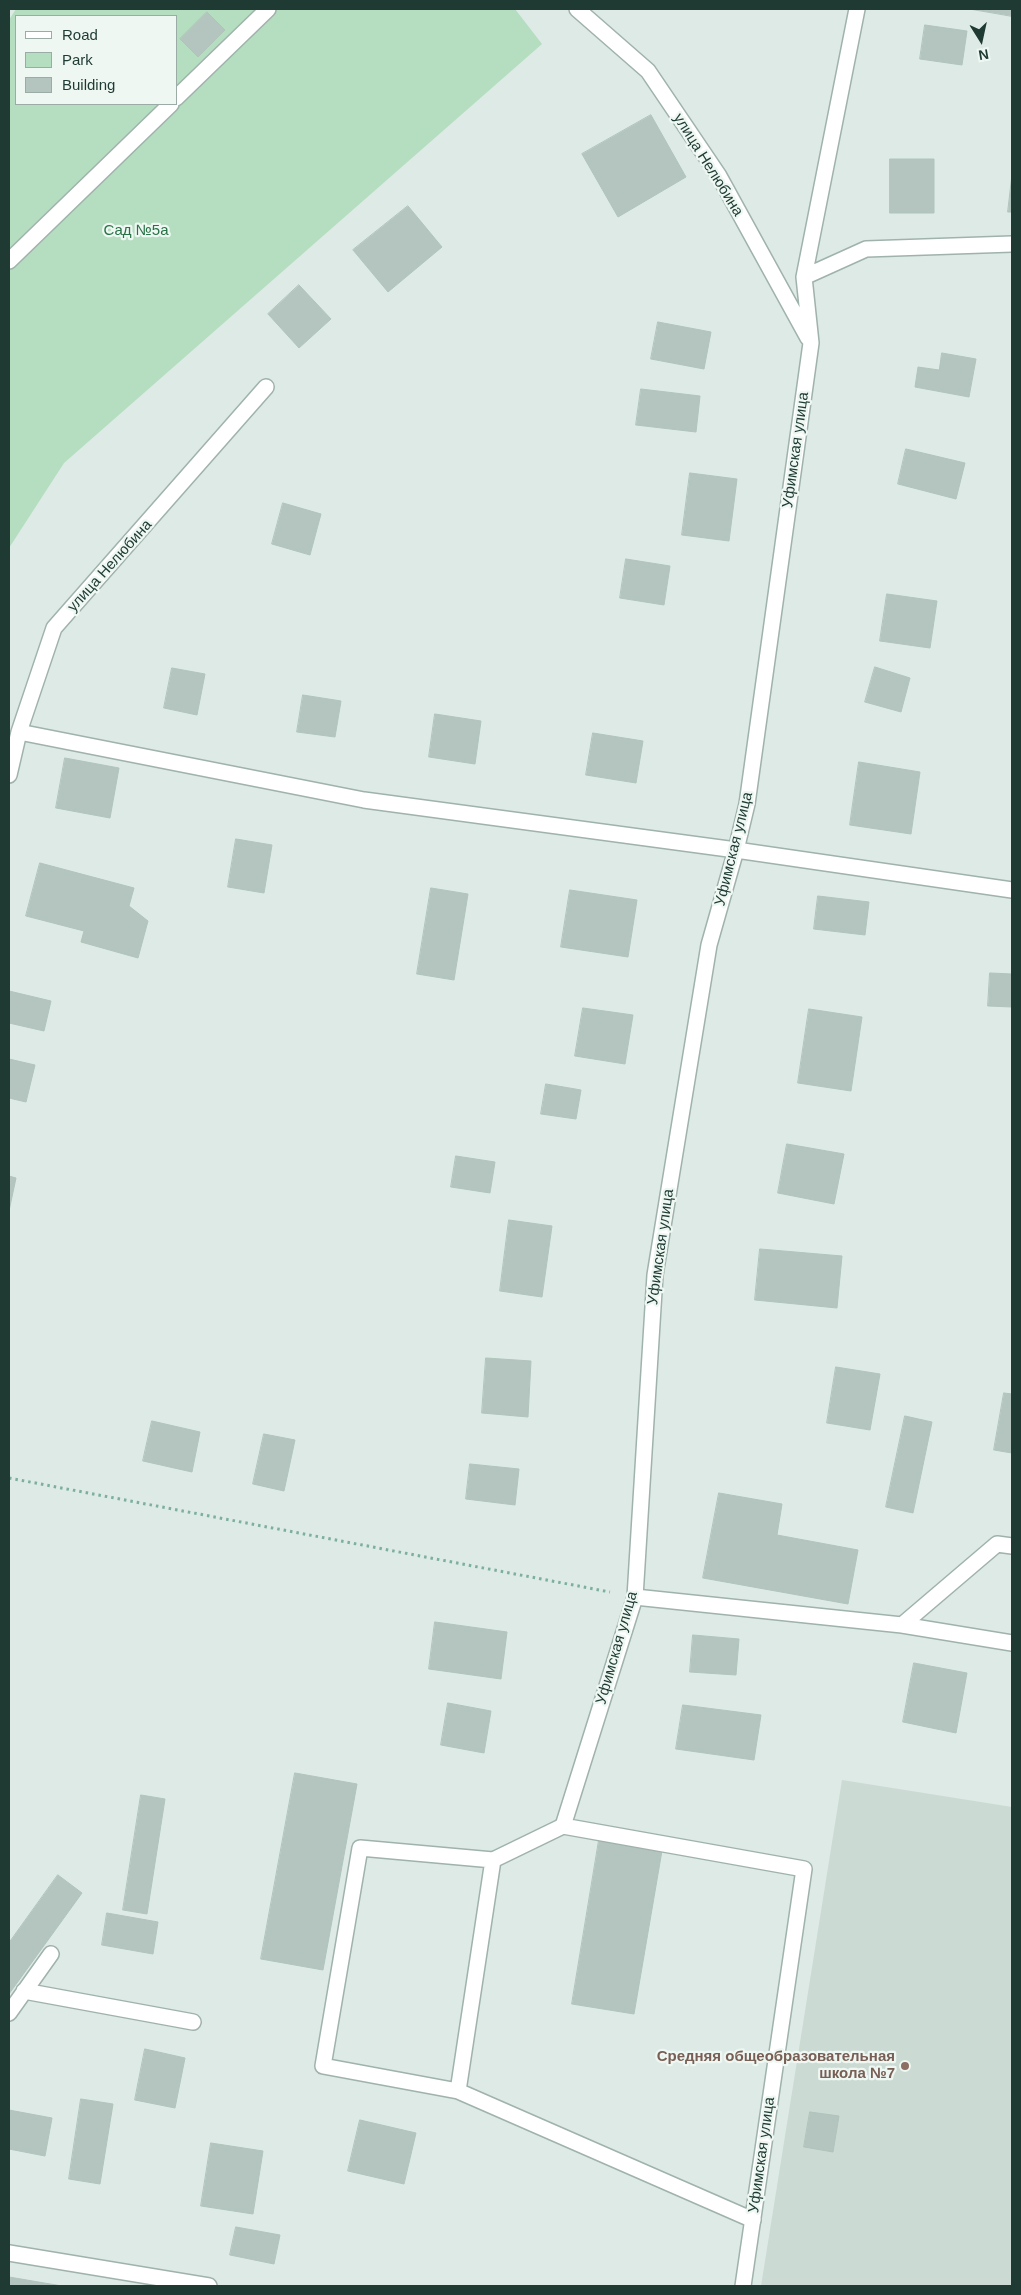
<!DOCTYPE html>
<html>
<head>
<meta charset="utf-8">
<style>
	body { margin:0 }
	#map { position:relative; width:1021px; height:2295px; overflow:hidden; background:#ddeae5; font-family:Helvetica,sans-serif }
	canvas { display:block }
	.frame { position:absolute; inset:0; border:10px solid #1e3a33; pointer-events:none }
	.legend { position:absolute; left:15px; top:15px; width:162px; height:90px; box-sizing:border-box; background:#eef7f2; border:1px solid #9baba6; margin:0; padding:6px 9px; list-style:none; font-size:15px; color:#1e3a33 }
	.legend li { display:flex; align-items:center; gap:10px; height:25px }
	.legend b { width:25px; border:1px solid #9baba6 }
	.north { position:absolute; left:956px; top:15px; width:50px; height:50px; -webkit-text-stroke:4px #eef7f2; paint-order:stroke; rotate:170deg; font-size:14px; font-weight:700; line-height:20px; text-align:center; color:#1e3a33 }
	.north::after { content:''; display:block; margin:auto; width:18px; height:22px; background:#1e3a33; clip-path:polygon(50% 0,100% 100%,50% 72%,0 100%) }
</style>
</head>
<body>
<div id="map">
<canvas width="1021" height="2295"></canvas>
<div class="frame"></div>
<ul class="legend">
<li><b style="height:6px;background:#fff"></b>Road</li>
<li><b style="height:14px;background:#b5ddc0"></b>Park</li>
<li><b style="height:14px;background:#b3c5be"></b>Building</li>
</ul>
<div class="north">N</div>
</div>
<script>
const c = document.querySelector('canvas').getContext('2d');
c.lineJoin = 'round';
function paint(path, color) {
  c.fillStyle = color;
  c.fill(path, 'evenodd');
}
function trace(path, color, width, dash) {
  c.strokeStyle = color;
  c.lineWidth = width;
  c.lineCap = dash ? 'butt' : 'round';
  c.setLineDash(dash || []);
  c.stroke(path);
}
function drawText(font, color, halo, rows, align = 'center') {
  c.font = font + ' Helvetica,sans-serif';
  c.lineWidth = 4.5;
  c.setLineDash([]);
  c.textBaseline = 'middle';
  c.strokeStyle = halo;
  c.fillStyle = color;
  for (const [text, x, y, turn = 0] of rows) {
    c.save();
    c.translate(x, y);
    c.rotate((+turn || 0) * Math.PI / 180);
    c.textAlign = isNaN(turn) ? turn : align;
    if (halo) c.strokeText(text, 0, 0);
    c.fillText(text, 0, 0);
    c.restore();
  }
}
paint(new Path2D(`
	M842 1780 1012 1807V2286H761Z`), '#ccdad4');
paint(new Path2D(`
	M16 9H515L542 44 64 463 9 548V20ZM16 16H176V104H16Z`), '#b5ddc0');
const building = new Path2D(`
	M970 9H1012V16Z
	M207 12 225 30 198 57 180 39Z
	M925 25 967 31 962 65 920 59Z
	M651 115 686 177 618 217 582 154Z
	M890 159H934V213H890Z
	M1012 175V212H1008Z
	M408 206 442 247 388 292 353 250Z
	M299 285 331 319 299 348 268 314Z
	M658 322 711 332 704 369 651 359Z
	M942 353 976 359 969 397 915 387 918 367 939 370Z
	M641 389 700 396 696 432 636 425Z
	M906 449 965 463 956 499 898 484Z
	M690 473 737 479 729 541 682 535Z
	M283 503 321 514 310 555 272 544Z
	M626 559 670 566 664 605 620 598Z
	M887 594 937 601 930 648 880 641Z
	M875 667 910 678 901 712 865 702Z
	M172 668 205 674 197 715 164 708Z
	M303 695 341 701 335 737 297 732Z
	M435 714 481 721 475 764 429 757Z
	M593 733 643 741 636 783 586 775Z
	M65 758 119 768 110 818 56 808Z
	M859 762 920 772 911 834 850 825Z
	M236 839 272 845 264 893 228 887Z
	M40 863 134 888 129 906 148 921 138 958 81 942 84 931 26 916Z
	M431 888 468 894 454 980 417 974Z
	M570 890 637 900 628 957 561 947Z
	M818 896 869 902 865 935 814 929Z
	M990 973 1012 974V1007L988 1006Z
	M9 991 51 1001 44 1031 9 1023Z
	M583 1008 633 1015 625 1064 575 1056Z
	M809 1009 862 1017 851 1091 798 1083Z
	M9 1059 35 1065 26 1102 9 1098Z
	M546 1084 581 1090 576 1119 541 1114Z
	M787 1144 844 1154 834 1204 778 1193Z
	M456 1156 495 1162 490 1193 451 1187Z
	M9 1176 16 1178 9 1211Z
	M509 1220 552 1226 542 1297 500 1291Z
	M760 1249 842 1256 837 1308 755 1300Z
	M486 1358 531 1361 528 1417 482 1413Z
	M836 1367 880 1374 870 1430 827 1423Z
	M1004 1393 1012 1394V1453L994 1450Z
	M905 1416 932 1422 913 1513 886 1507Z
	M152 1421 200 1432 192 1472 143 1461Z
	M264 1434 295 1440 284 1491 253 1484Z
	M470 1464 519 1469 515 1505 466 1499Z
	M719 1493 782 1504 777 1535 858 1550 848 1604 703 1578Z
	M435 1622 507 1632 501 1679 429 1669Z
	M693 1635 739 1639 736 1675 690 1672Z
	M914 1663 967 1673 956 1733 903 1722Z
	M448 1703 491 1711 484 1753 441 1745Z
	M683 1705 761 1715 754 1760 676 1749Z
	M295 1773 357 1784 323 1970 261 1959Z
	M141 1795 165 1799 147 1914 123 1910Z
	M601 1828 664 1839 634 2014 572 2004Z
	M58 1875 82 1893 9 1994V1943Z
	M107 1913 158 1922 153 1954 102 1945Z
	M145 2049 185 2058 175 2108 135 2100Z
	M81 2099 113 2104 100 2184 69 2179Z
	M9 2110 52 2118 45 2156 9 2149Z
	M810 2112 839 2116 833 2152 804 2147Z
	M360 2120 416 2133 404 2184 348 2171Z
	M211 2143 263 2151 253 2214 201 2206Z
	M236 2227 280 2235 274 2264 230 2255Z
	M9 2277 62 2286H9Z`);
paint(building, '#b3c5be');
trace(building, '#b0c4bc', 1);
const service = new Path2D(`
	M176 98 268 9
	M9 261 171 104
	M635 1597 902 1625 997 1544 1012 1546
	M902 1625 1012 1643
	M563 1826 493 1860 458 2091 753 2220
	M24 1991 193 2022
	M9 2013 51 1954
	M458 2091 323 2066 360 1848 493 1860`);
const minor = new Path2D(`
	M577 9 648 71 719 176 808 338
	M804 277 866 249 1012 244
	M19 732 364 800 736 850 1012 890
	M9 775 19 732 54 628 266 387
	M9 2253 209 2286
	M743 2286 804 1869 563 1826 635 1597 655 1275 709 945 736 850 747 804 811 343 804 277 857 9`);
trace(service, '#a0b2ac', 18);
trace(minor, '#a0b2ac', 18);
trace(new Path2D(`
	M9 1478 610 1592`), '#7cafa0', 3, [2.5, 4]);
trace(service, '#fff', 15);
trace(minor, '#fff', 15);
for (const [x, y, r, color] of [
	[905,2066,5,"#8d6e63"]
]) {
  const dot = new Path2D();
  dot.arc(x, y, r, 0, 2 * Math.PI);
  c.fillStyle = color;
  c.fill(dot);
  trace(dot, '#eef7f2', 2);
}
drawText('15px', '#1e3a33', '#eef7f2', [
	["улица Нелюбина",708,165,58],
	["Уфимская улица",796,450,-82],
	["улица Нелюбина",110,566,-48],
	["Уфимская улица",734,849,-76],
	["Уфимская улица",661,1247,-82],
	["Уфимская улица",617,1648,-74],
	["Уфимская улица",762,2155,-82]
]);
drawText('15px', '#277246', '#eef7f2', [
	["Сад №5а",136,231]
]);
drawText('bold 15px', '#785e54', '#eef7f2', [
	["Средняя общеобразовательная",895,2057],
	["школа №7",895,2074]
], 'right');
</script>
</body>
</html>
